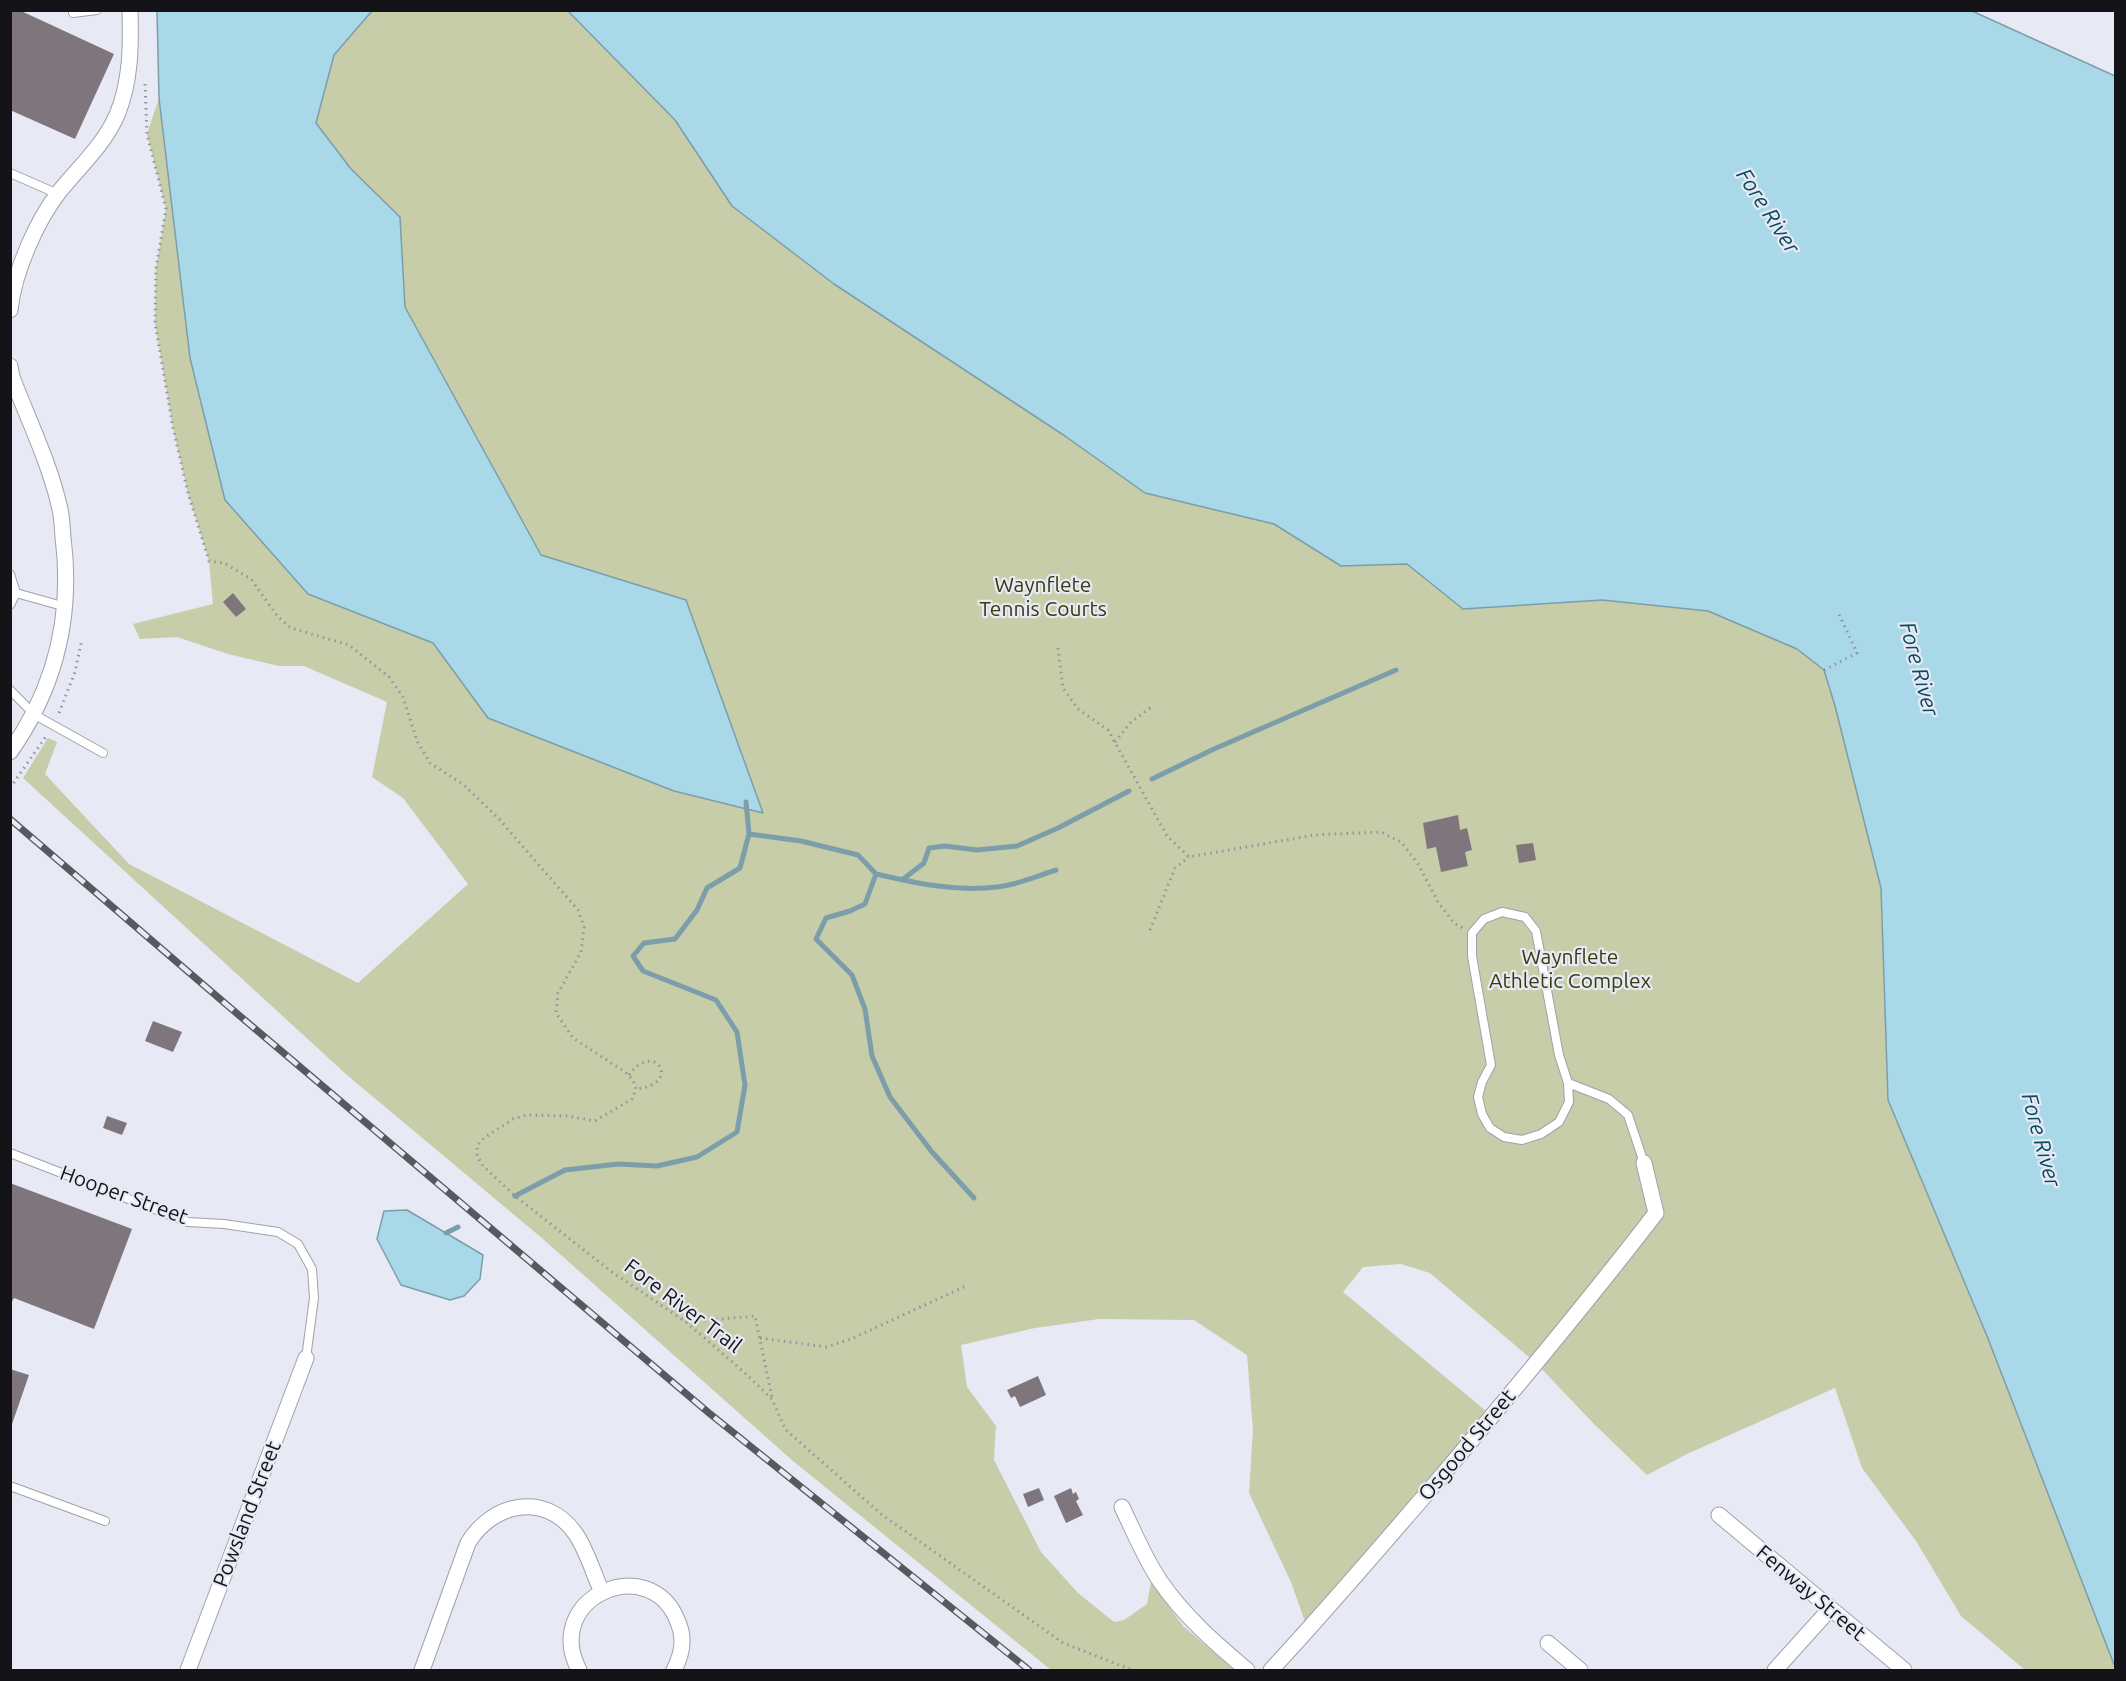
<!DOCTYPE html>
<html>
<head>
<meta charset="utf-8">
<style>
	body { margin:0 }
	#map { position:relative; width:2126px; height:1681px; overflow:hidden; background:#e7e9f4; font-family:Ubuntu,sans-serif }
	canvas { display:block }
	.frame { position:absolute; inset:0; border:12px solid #141418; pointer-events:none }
</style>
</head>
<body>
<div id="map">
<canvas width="2126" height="1681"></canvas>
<div class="frame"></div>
</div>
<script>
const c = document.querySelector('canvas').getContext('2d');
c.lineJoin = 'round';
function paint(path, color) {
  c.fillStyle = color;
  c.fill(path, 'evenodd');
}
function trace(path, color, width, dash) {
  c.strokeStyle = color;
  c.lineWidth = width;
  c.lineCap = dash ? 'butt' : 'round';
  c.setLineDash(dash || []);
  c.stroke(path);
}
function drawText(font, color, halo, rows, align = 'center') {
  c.font = font + ' Ubuntu,sans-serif';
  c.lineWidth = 4.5;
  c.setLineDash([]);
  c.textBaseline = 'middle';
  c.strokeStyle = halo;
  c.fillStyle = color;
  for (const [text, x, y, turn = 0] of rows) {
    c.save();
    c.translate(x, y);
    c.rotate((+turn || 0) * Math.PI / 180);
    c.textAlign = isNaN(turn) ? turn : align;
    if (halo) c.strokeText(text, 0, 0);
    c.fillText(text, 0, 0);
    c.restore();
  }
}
paint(new Path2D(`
	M1380 10 1640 159 2115 1472V1670H2025L1961 1616 1916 1541 1862 1468 1835 1388 1687 1454 1647 1475 1594 1424 1536 1363 1430 1273 1401 1264 1363 1267 1343 1292 1492 1416 1308 1630 1291 1582 1249 1493 1253 1430 1247 1355 1194 1320 1099 1319 1035 1328 961 1345 967 1387 996 1426 994 1460 1041 1552 1078 1593 1114 1622 1124 1620 1147 1604 1151 1582 1183 1626 1234 1670H1051L793 1461 543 1239 347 1075 23 778 48 738 57 742 45 774 129 864 358 983 468 884 403 798 372 777 387 702 304 666H279L228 654 177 637 140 639 133 624 213 604 209 561 188 493 173 428 155 323 156 268 166 209 147 134 159 98 157 11Z`), '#c6cda8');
const water = new Path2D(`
	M157 11H372L334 55 316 123 351 169 400 217 405 307 541 555 686 600 763 813 674 791 488 718 433 643 308 594 225 500 190 358 159 98Z
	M1972 11 2115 76V1667L1987 1336 1888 1100 1881 888 1835 706 1824 670 1797 649 1708 611 1602 600 1463 609 1407 564 1341 566 1274 524 1145 493 1065 436 834 284 732 206 675 120 568 11Z
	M407 1210 483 1255 480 1279 464 1296 450 1300 401 1285 377 1239 384 1211Z`);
paint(water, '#a9d9e8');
trace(water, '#7c9eaa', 1.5);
trace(new Path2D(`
	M1152 779 1214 749 1396 670
	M749 834 801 841 858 855 876 874 865 904 850 911 826 918 816 939 852 975 865 1009 872 1056 890 1097 932 1152 974 1198
	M876 874C915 883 956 892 997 887 1016 885 1037 876 1056 870
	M902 880 924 863 929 848 945 846 977 850 1017 846 1058 828 1129 791
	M515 1196 565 1170 618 1164 657 1166 697 1157 737 1132 745 1085 737 1032 716 1000 643 971 633 956 644 943 675 939 697 910 707 888 740 868 749 834 746 802
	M446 1233 458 1227`), '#7c9eaa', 5);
paint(new Path2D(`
	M10 10H19L114 54 75 139 10 110Z
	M233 593 246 609 236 617 223 602Z
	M1458 815 1460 830 1467 828 1472 850 1465 852 1468 866 1441 872 1436 847 1427 849 1423 823Z
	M1533 843 1536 860 1519 863 1516 845Z
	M153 1021 182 1032 173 1052 145 1041Z
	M107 1116 127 1123 122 1135 103 1128Z
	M10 1183 132 1229 94 1329 14 1298 10 1305Z
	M10 1369 29 1375 11 1427H10Z
	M1038 1376 1046 1395 1020 1407 1015 1396 1011 1398 1007 1390Z
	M1039 1488 1044 1500 1028 1507 1023 1494Z
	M1071 1488 1073 1494 1076 1492 1079 1499 1076 1501 1083 1515 1066 1523 1054 1496Z`), '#7f767d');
const lane = new Path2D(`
	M73 13 97 10
	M10 173 58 194
	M10 574 16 593
	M10 605 16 593 66 607
	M10 690 35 715 103 753
	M1568 1083 1569 1102 1559 1122 1541 1134 1522 1140 1504 1137 1490 1128 1482 1114 1478 1097 1482 1082 1491 1065 1472 956V933L1484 919 1502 912 1525 917 1536 931 1559 1055 1568 1083 1609 1099 1628 1115 1644 1163
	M10 1153 188 1222 224 1224 278 1232 298 1244 312 1269 314 1298 306 1358
	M10 1486 105 1521`);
const street = new Path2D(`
	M10 310C14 272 36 222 59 192 79 167 104 145 117 115 131 81 131 46 130 10
	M10 366 12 377C28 419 49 462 59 505 62 515 62 526 63 537 73 616 56 687 10 752
	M1122 1507C1134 1532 1145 1559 1160 1581 1184 1616 1215 1643 1247 1670
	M1719 1515 1904 1670
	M1548 1643 1580 1670
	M188 1670 306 1358
	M422 1670 468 1543C492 1503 545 1491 575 1533 587 1550 593 1573 602 1592
	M579 1670C541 1597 651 1550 678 1622 685 1638 682 1655 674 1670
	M1271 1670C1325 1612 1376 1552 1428 1492 1506 1400 1583 1308 1656 1213L1644 1163
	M1775 1670 1830 1609`);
trace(lane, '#9fa1ac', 10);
trace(street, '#9fa1ac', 17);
trace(new Path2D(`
	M145 84 147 134 166 209 156 268 155 323 173 428 188 493 209 561 224 563 251 579 278 617 291 628 349 645 389 677 403 697 417 741 430 763 464 785 499 819 578 910 584 927 581 952 558 993 556 1013 573 1038 625 1072 633 1080 636 1089 632 1099 595 1121 567 1116 527 1115 513 1119 484 1138 477 1146V1156L483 1166 515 1196 612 1272 686 1322 745 1373 772 1399 785 1429 881 1514 1063 1643 1132 1670
	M1058 648 1063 688 1078 709 1108 730 1167 836 1189 857 1314 835 1381 832 1401 842 1418 864 1438 902 1454 923 1463 928
	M1824 670 1857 653 1838 612
	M59 713 75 672 82 639
	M1115 742 1131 722 1154 705
	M10 788 47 735
	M1150 930 1175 868 1189 857
	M629 1075C654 1039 684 1084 636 1089
	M686 1322 755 1316 772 1397
	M760 1338 826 1347 851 1339 966 1286`), '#93949c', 3, [1.5, 4.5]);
trace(lane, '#fff', 8);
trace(street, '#fff', 15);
const rail = new Path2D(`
	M10 819 234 1011 709 1413 1029 1670`);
trace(rail, '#58595f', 7);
trace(rail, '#e7e9f4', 4.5, [14]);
drawText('21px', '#363b0c', '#e7e9f4', [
	["Waynflete",1043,585],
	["Tennis Courts",1043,609],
	["Waynflete",1570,957],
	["Athletic Complex",1570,981]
]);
drawText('21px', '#141418', '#e7e9f4', [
	["Hooper Street",124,1195,20],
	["Fore River Trail",683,1306,37],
	["Osgood Street",1467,1445,-50],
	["Powsland Street",247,1514,-69],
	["Fenway Street",1811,1593,40]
]);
drawText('italic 22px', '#084c5d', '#e7e9f4', [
	["Fore River",1768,211,57],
	["Fore River",1919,669,75],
	["Fore River",2041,1140,75]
]);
</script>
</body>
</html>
